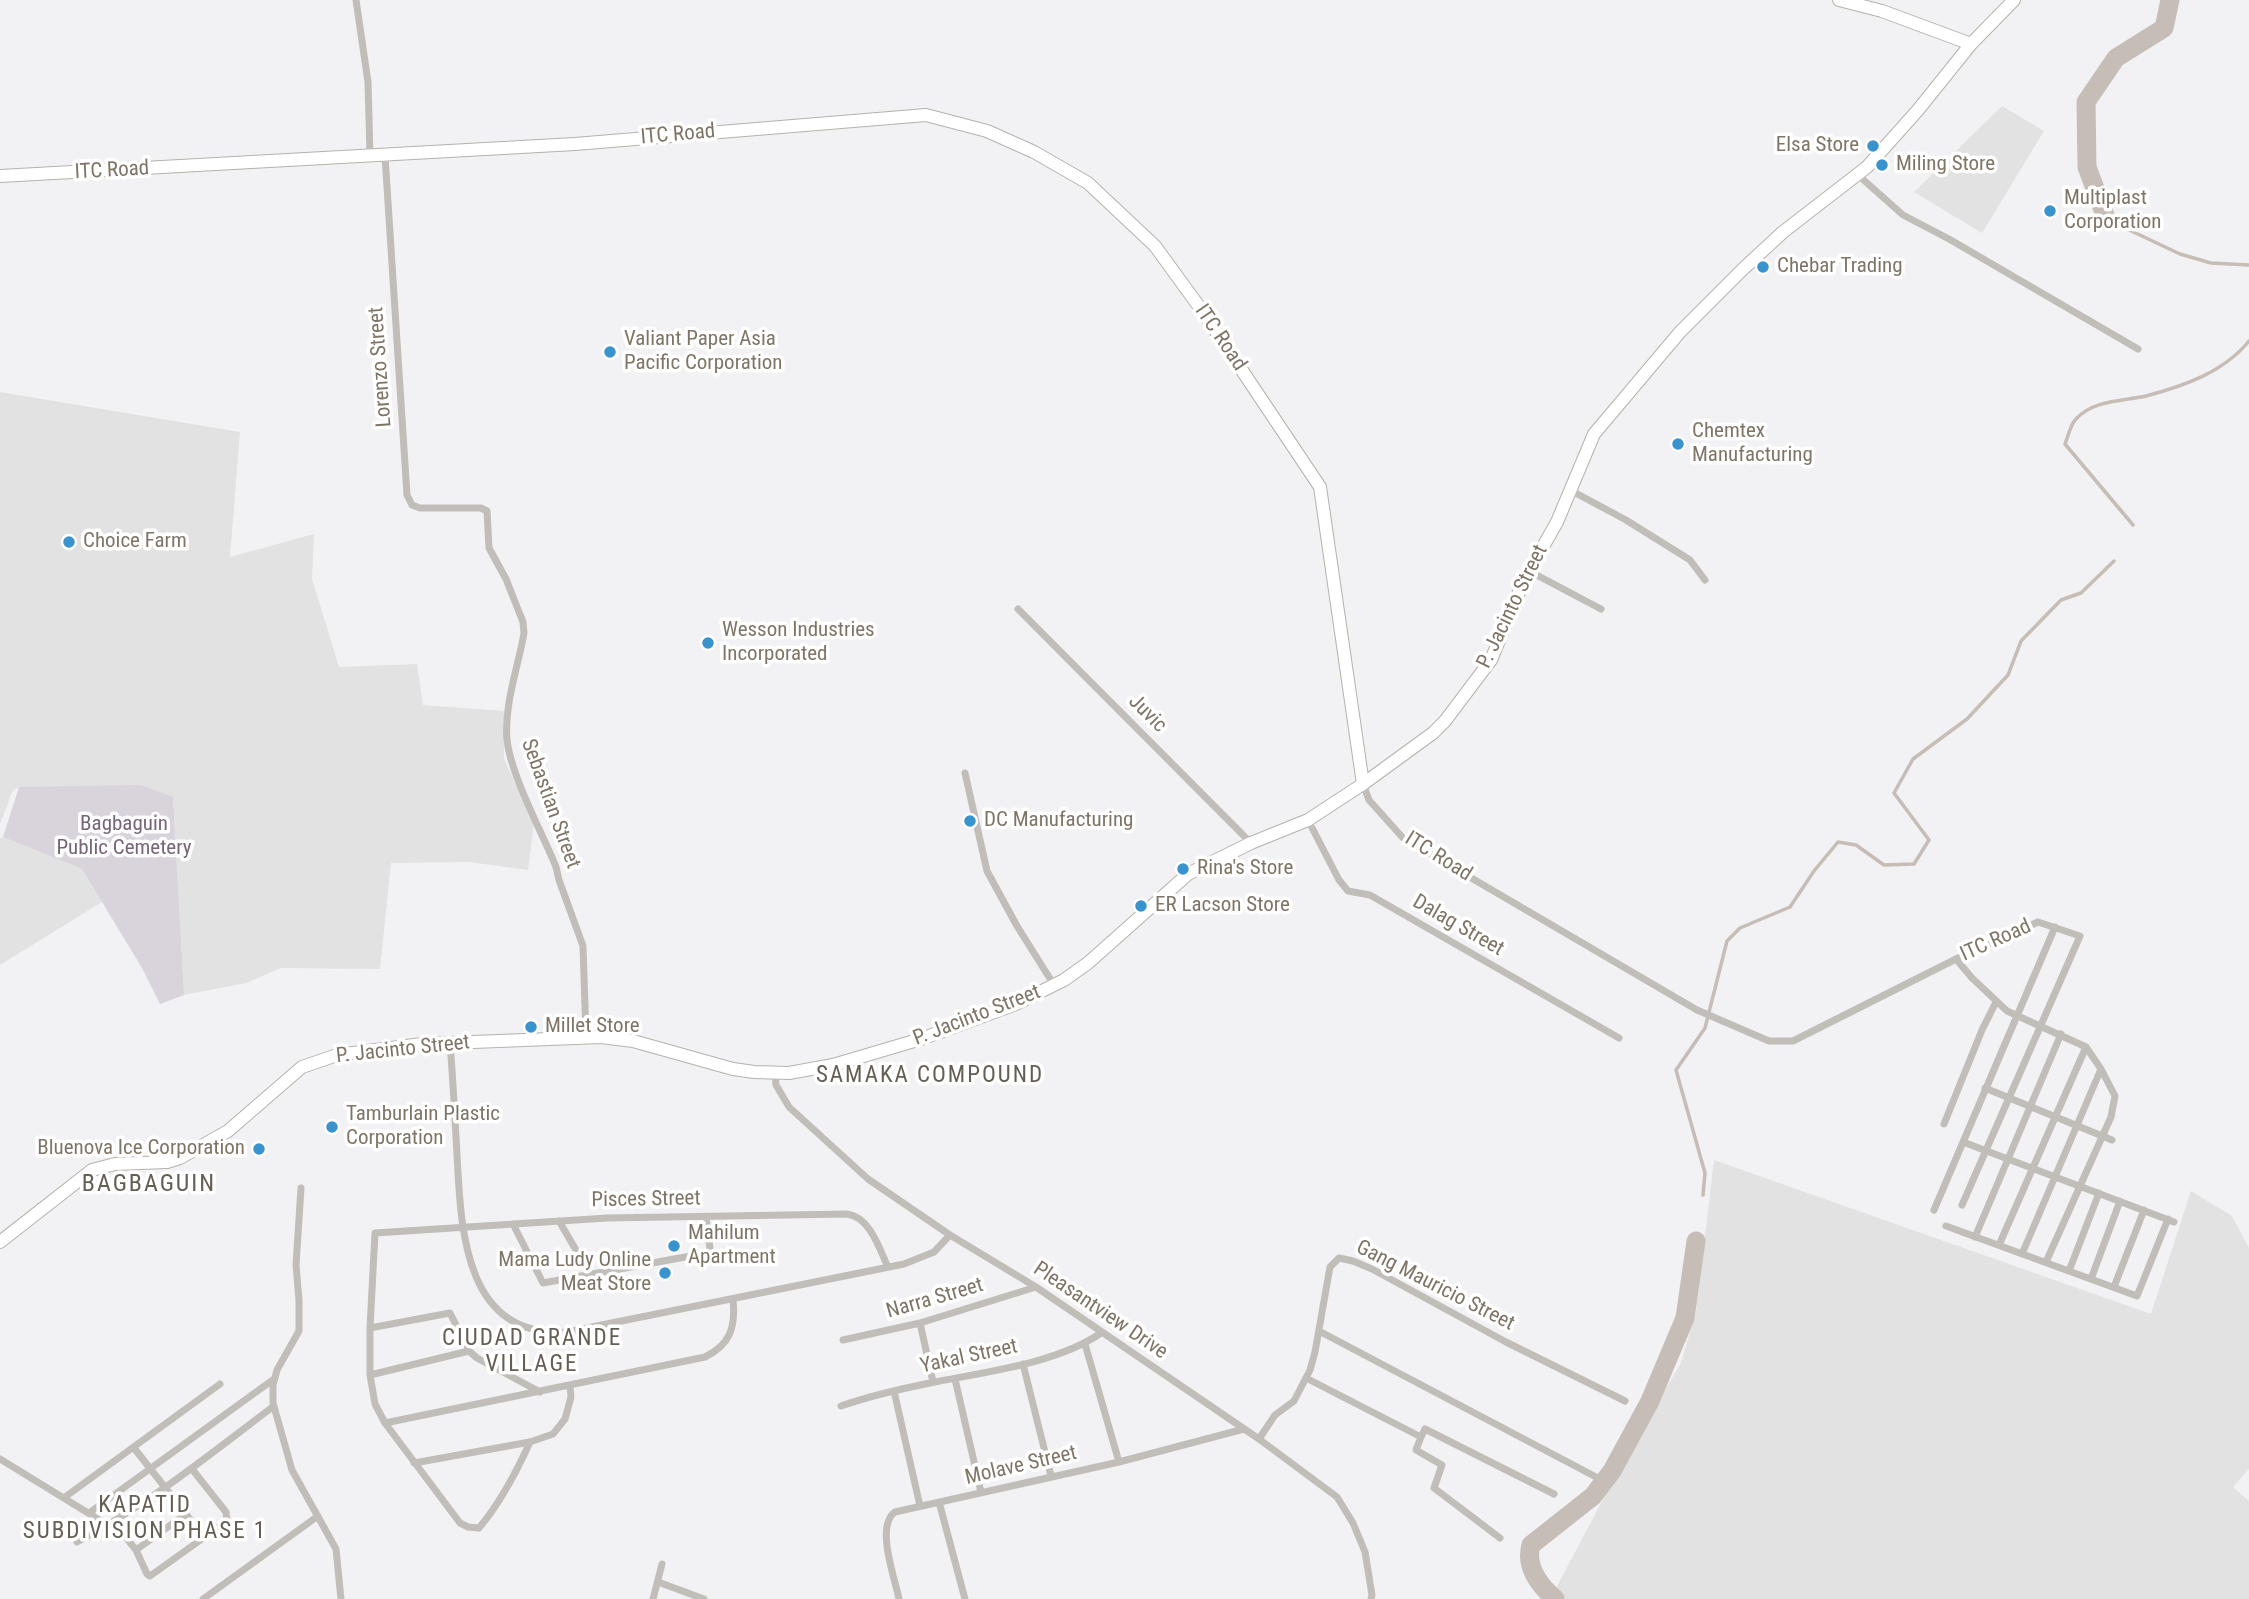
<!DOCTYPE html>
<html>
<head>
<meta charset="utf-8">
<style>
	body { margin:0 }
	canvas { display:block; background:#f2f1f4 }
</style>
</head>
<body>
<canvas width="2249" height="1599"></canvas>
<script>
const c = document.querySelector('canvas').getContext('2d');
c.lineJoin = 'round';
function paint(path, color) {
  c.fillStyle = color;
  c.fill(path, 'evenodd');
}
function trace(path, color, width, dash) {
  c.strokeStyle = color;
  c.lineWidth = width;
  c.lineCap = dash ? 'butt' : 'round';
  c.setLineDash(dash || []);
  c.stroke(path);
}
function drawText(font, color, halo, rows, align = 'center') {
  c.font = font + ' "Roboto Condensed",sans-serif';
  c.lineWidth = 7;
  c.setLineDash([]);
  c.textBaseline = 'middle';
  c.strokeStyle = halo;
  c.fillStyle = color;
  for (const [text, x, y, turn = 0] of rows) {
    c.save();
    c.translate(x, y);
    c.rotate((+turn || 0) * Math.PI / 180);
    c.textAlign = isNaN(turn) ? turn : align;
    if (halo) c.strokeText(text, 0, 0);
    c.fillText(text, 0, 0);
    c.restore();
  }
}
paint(new Path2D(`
	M2002 106 2044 131 1982 233 1914 192Z
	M0 392 240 432 230 557 314 534 312 579 339 667 417 664 423 705 504 711V759L534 822 528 870 469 862 391 863 380 969 281 968 246 983 184 995 173 797 19 787 13 790 0 824Z
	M3 837 82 869 102 902 0 965V838Z
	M1714 1160 2151 1314 2191 1191 2232 1216 2249 1248V1469L2233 1487 2249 1501V1599H1564L1554 1592 1627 1454 1681 1363 1696 1312Z`), '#e2e2e2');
paint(new Path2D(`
	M141 785 173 797 184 995 160 1004 142 968 82 869 3 837 19 787Z`), '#d9d3db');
trace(new Path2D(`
	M2125 228 2180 254 2211 263 2249 265
	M2133 525 2065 444C2068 437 2070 425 2076 419 2093 400 2123 401 2146 396 2184 386 2224 372 2249 341
	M1703 1195 1705 1173 1676 1070 1705 1028 1727 941 1740 928 1790 907 1814 871 1838 842 1856 845 1884 865 1914 864 1929 840 1894 793 1913 759 1967 719 2008 675 2021 641 2061 600 2081 593 2114 561`), '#c6bdb7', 3.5);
trace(new Path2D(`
	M2106 218 2087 167 2086 102 2116 58 2164 28 2170 0
	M1555 1599C1539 1585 1525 1566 1531 1545L1593 1496 1612 1471 1650 1401 1685 1318 1696 1241`), '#c6bdb7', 19);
const secondary = new Path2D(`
	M1839 0 1882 11 1971 44
	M0 176 575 144 926 115 987 131 1034 152 1088 183 1155 246 1203 312 1320 487 1363 784
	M0 1242 92 1170 115 1164 167 1162 180 1158 228 1131 302 1067 337 1055 422 1044 601 1037 633 1041 733 1069 754 1072 789 1073 833 1065 921 1039 1016 1004 1064 980 1088 963 1188 874 1251 843 1308 820 1363 784 1433 733 1445 721 1491 660 1524 580 1557 522 1594 434 1680 332 1743 269 1783 232 1867 167 1918 110 1971 44 2014 0`);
trace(secondary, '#b6b2ac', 14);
trace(new Path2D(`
	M356 0 368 82 370 156
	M385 156 407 495 412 505 420 508H481L487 511 489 548 506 579 523 622 524 633C518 668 504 704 507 740 511 776 542 832 556 867L559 880 583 946 586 1037
	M1858 175 1903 215 1949 239 2138 349
	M1570 490 1626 520 1690 560 1705 580
	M1529 571 1601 609
	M1018 609 1251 843
	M965 773 987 871 1017 926 1054 985
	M1363 784 1369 800 1403 838 1697 1010 1769 1041H1793L1956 959 2038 922 2080 936 1962 1205
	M1308 820 1339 880 1348 891 1370 895 1619 1038
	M1956 959 1972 978 2007 1011 2086 1047 2101 1069 2115 1096 2111 1117 2046 1262
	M450 1043C453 1080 455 1117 457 1155 461 1229 464 1339 567 1332L904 1264 934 1252 950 1235
	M775 1074 776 1085 789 1107 868 1179 950 1235 1036 1287 1259 1439 1337 1497 1353 1523 1365 1552 1372 1595 1371 1599
	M1985 1088 2112 1140
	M1944 1124 1982 1030 1996 1002
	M1963 1142 2174 1222
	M301 1188 296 1265 299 1300V1331L277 1370 273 1385V1403L292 1470 336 1549 341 1599
	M1934 1210 2055 927
	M559 1221 590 1274
	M513 1224 543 1283 707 1253 710 1249 706 1217
	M1946 1226 2137 1296 2168 1219
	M1975 1237 2061 1034
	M1999 1245 2086 1047
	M2022 1254 2101 1069
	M2069 1271 2099 1193
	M2091 1279 2120 1201
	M2114 1287 2144 1210
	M920 1323 933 1382
	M370 1328 450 1313 469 1351 477 1358 540 1392
	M1319 1331 1596 1477
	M843 1340 920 1323 1036 1287
	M1085 1344 1119 1462
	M1023 1364 1051 1476
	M370 1375 469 1351
	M1306 1378 1421 1437 1425 1429 1554 1494
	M955 1379 981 1492
	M894 1391 920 1506
	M841 1406C870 1396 900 1389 930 1383 983 1372 1056 1364 1101 1333
	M385 1423 705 1357C730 1345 736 1327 733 1299
	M1421 1437 1416 1450 1442 1465 1434 1488 1500 1538
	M1259 1439 1275 1415 1294 1401 1310 1370 1315 1352 1330 1267 1339 1258 1353 1261 1372 1269 1506 1342 1625 1401
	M530 1442C516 1473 501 1502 479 1528L468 1527 460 1523 385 1423 375 1404 370 1375V1328L375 1233 607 1218 847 1214C870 1217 879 1248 888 1267
	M134 1448 204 1537
	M0 1459 124 1535 136 1550 147 1574 150 1576 227 1521 226 1512 192 1469
	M414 1463 530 1442 553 1434 565 1419 571 1397 570 1387
	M65 1497 220 1384
	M939 1502 965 1599
	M89 1513 274 1379
	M77 1542C148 1505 210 1454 274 1406
	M136 1550 186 1514
	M658 1582 704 1599
	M203 1599 318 1516
	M653 1599 662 1564
	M899 1599C895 1578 875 1526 895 1512L1119 1462 1244 1429`), '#c1beba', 7);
trace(secondary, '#fff', 12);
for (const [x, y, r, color] of [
	[1873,146,7,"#3993cd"],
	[1882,165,7,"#3993cd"],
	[2050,211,7,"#3993cd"],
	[1763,267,7,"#3993cd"],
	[610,352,7,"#3993cd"],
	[1678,444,7,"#3993cd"],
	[69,542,7,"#3993cd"],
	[708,643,7,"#3993cd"],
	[970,821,7,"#3993cd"],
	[1183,869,7,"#3993cd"],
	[1141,906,7,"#3993cd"],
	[531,1027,7,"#3993cd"],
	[332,1127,7,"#3993cd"],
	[259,1149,7,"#3993cd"],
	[674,1246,7,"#3993cd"],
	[665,1273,7,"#3993cd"]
]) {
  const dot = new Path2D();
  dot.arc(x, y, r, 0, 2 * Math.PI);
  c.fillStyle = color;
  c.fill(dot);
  trace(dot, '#fff', 2.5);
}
drawText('21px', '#7f7567', '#fff', [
	["ITC Road",678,135,-5],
	["ITC Road",112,171,-3],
	["ITC Road",1220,338,56],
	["Lorenzo Street",381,367,-94],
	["P. Jacinto Street",1513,607,-64],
	["Juvic",1147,714,45],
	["Sebastian Street",550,804,70],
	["ITC Road",1438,857,32],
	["Dalag Street",1458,926,30],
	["ITC Road",1996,941,-24],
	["P. Jacinto Street",977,1016,-21],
	["P. Jacinto Street",403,1050,-6],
	["Pisces Street",646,1200,-1],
	["Gang Mauricio Street",1435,1286,27],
	["Narra Street",935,1299,-16],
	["Pleasantview Drive",1100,1311,34],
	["Yakal Street",969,1357,-12],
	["Molave Street",1021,1466,-13]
]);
drawText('21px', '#7f7567', '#fff', [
	["Elsa Store",1859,146,"right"],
	["Miling Store",1896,165],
	["Multiplast",2064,199],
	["Corporation",2064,223],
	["Chebar Trading",1777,267],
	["Valiant Paper Asia",624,340],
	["Pacific Corporation",624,364],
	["Chemtex",1692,432],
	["Manufacturing",1692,456],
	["Choice Farm",83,542],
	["Wesson Industries",722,631],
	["Incorporated",722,655],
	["DC Manufacturing",984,821],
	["Rina's Store",1197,869],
	["ER Lacson Store",1155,906],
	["Millet Store",545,1027],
	["Tamburlain Plastic",346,1115],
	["Corporation",346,1139],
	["Bluenova Ice Corporation",245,1149,"right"],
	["Mahilum",688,1234],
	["Apartment",688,1258],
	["Mama Ludy Online",651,1261,"right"],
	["Meat Store",651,1285,"right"]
], 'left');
drawText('21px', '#766577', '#fff', [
	["Bagbaguin",124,825],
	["Public Cemetery",124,849]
]);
c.letterSpacing = '2px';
drawText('23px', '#655e54', '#fff', [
	["SAMAKA COMPOUND",930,1076],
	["CIUDAD GRANDE",532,1339],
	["VILLAGE",532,1365],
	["KAPATID",145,1506],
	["SUBDIVISION PHASE 1",145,1532]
]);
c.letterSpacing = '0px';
c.letterSpacing = '2px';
drawText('24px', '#655e54', '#fff', [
	["BAGBAGUIN",149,1185]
]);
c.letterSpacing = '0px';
</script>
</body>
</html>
